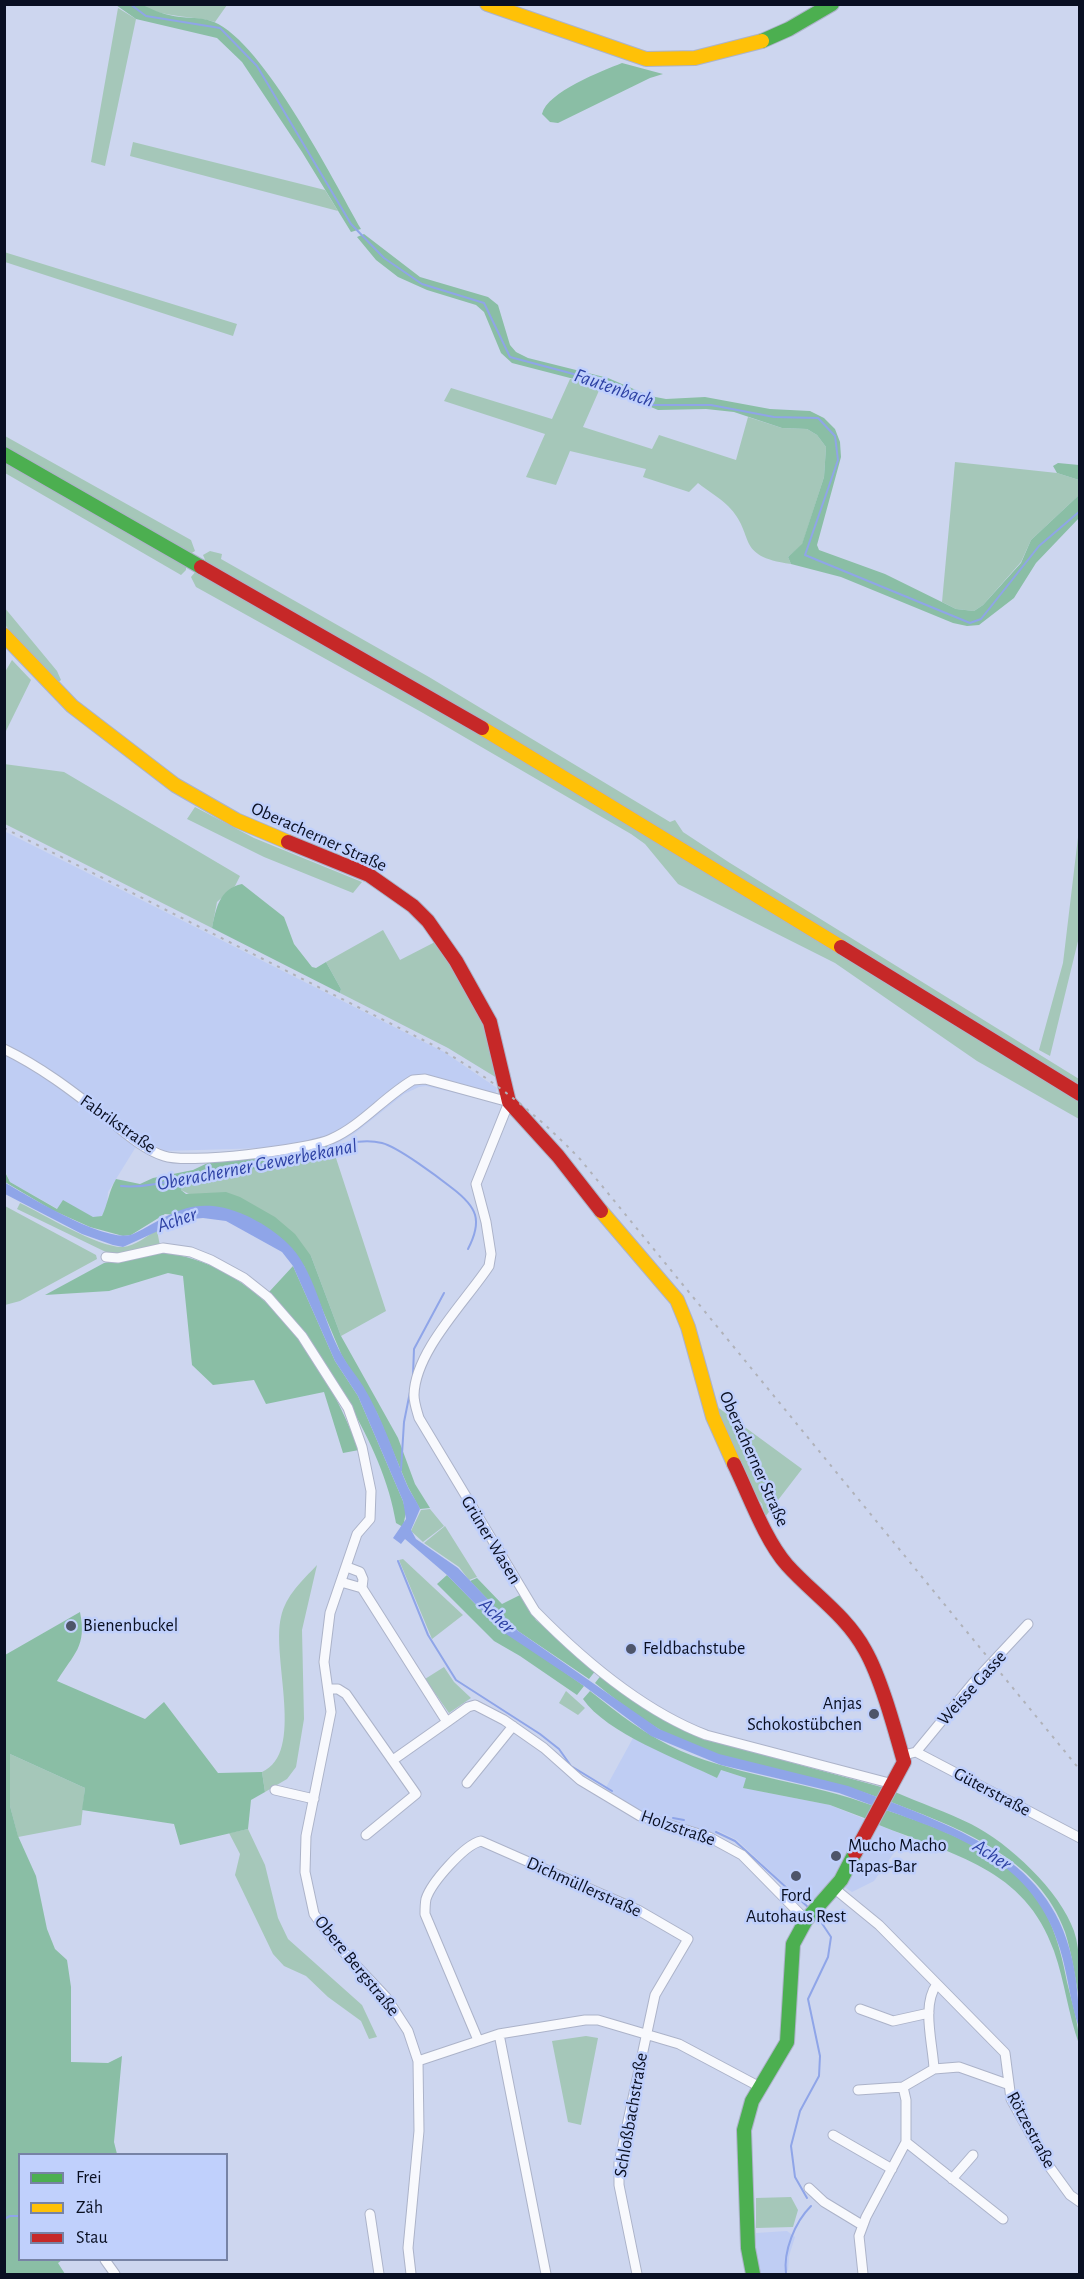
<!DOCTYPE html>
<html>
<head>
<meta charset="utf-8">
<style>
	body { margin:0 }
	#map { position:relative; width:1084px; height:2279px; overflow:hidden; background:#cdd6ef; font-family:"Alegreya Sans",sans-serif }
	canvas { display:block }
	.frame { position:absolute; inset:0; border:6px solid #090f22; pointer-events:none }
	.legend { position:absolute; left:18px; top:2153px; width:210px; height:108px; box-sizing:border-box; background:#c0d0fc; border:2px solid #7783a5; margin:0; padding:8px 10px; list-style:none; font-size:18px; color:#090f22 }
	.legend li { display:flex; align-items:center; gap:12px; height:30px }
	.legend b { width:30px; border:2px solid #7783a5 }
</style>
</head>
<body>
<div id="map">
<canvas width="1084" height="2279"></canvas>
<div class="frame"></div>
<ul class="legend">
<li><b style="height:8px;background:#4caf50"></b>Frei</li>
<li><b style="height:8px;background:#ffc107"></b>Zäh</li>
<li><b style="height:8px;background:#c62828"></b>Stau</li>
</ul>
</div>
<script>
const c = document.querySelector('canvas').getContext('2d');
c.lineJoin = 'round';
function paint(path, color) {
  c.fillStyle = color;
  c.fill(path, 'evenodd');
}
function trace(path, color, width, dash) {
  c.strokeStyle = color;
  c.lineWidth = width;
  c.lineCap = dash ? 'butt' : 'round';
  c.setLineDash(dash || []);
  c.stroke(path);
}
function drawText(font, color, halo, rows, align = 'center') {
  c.font = font + ' "Alegreya Sans",sans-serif';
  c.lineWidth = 5;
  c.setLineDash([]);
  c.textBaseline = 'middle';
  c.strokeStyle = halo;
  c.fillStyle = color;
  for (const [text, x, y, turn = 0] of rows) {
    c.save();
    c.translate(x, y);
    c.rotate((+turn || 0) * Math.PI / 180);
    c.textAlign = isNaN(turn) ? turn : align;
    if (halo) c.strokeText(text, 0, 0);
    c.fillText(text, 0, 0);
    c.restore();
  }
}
paint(new Path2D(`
	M4 831 444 1052 497 1088 493 1102 426 1086 419 1087 404 1094 355 1133 333 1146 164 1151 142 1137 108 1192 107 1206 102 1216 93 1218 63 1201 58 1209 10 1182 5 1170Z
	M633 1738 717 1778 720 1770 747 1778 744 1788 830 1805 906 1836 874 1881 852 1892 832 1879 812 1905 782 1882 737 1840 717 1830 715 1835 664 1821 636 1810 604 1791Z
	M787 2231 795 2237 789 2256 788 2270 783 2274H759L754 2251 756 2233Z`), '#bfcdf3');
paint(new Path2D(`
	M140 5H227L215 22C190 15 163 18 140 5Z
	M118 8 136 19 105 166 91 162Z
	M133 142 325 190 338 211 130 156Z
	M4 252 237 324 233 336 5 262Z
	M570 379 601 386 583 427 652 449 659 435 736 460 748 417 782 428 807 429 817 435 826 447 824 477 802 545 788 557 791 564C733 556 757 535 728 506 719 497 708 491 698 483L689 492 643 477 646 469 570 451 556 485 526 477 545 434 444 401 451 388 552 419Z
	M5 436 191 540 195 551 190 554 5 446Z
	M4 462 186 563V570L181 575 5 473Z
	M955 462 1057 473 1079 480V495L1031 540 1021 562 983 605 974 611 956 609 942 602Z
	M210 551 222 554 221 559 429 677 670 822 675 820 683 832 730 863 1079 1079V1089L206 562 203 555Z
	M197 570 514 755 1079 1102V1119L977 1061 835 963 678 884 645 844 631 834 423 713 196 587 191 577Z
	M4 607 57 671 61 680 56 684 5 625Z
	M12 660 31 680 5 733V672Z
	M4 764 64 772 240 876 235 886 217 902 212 928 5 824Z
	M195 807 254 838 362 882 353 893 264 857 187 819Z
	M1079 829V937L1050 1056 1039 1050 1063 963Z
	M383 930 400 960 435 942 450 961 486 1028 497 1078 448 1048 340 993 341 989 326 962Z
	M334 1152 386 1311 341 1336 311 1256 181 1190 183 1185 206 1176 288 1165Z
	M20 1203C43 1214 99 1248 123 1247 135 1246 147 1236 157 1230L160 1246 122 1255 110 1254 17 1209Z
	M5 1206 96 1255 97 1259 20 1301 5 1305Z
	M712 1403 802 1469 765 1517 762 1504 751 1491Z
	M430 1509 444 1526 423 1542 411 1531 421 1510Z
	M445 1526 477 1577 469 1580 459 1567 424 1543Z
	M403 1559 463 1615 432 1639 399 1560Z
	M317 1565 302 1630 304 1719 296 1767 287 1779 265 1792 262 1772C306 1753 271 1658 281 1617 286 1595 302 1581 317 1565Z
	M444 1667 454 1682 471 1698 449 1713 425 1679Z
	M566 1691 585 1708 578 1715 559 1703Z
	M10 1754 85 1788 81 1825 18 1837 10 1806Z
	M248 1829 265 1865 278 1918 288 1939 362 2005 377 2037 369 2039 361 2021 328 1997 306 1976 284 1966 273 1954 235 1875 240 1854 229 1833Z
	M586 2036 598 2038 581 2125 568 2122 552 2041Z
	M791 2197 798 2210 793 2227 756 2228V2198Z`), '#a5c7b9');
paint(new Path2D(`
	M116 5C123 4 132 3 139 4 149 7 158 13 169 15 184 19 200 16 214 22 264 43 333 180 361 229L351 232 302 152 242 62 217 38 136 19Z
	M622 63 663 74 650 78 558 123 550 122 542 114C547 92 602 71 622 63Z
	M364 234 420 277 488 297 498 305 510 345 516 352 528 358 608 378 650 396 666 399 705 397 770 409 810 411 824 418 835 429 840 442 841 457 817 545 819 550 885 574 956 609 974 611 983 605 1021 563 1031 540 1079 495V518L1036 563 1014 598 979 625 967 626 953 623 841 577 791 564 788 557 802 544 824 477 826 447 817 435 807 429 782 428 734 412 706 409 658 410 601 386 512 363 501 353 484 312 476 305 427 290 398 277 376 260 357 237Z
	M1058 463 1079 465V480L1057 473 1053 466Z
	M242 884 284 917 294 944 312 967 316 968 326 962 341 989 340 993 212 928C216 909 219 889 242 884Z
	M319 1146H333L334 1152 288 1165 206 1176 183 1185 181 1190 186 1194 226 1192 240 1197 275 1217 295 1234 311 1256 341 1336 398 1438 415 1484 430 1508 420 1509 408 1487 377 1413 342 1356 304 1266 258 1222 165 1214 131 1235 123 1236 90 1227 52 1210 5 1182 4 1170 10 1182 57 1209 63 1200 93 1217 102 1216C108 1203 109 1191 116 1179L140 1184 153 1178 193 1170 214 1160 283 1157Z
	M161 1251C179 1255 197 1259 214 1267 286 1301 331 1378 359 1450L343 1453 324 1392 266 1404 254 1380 213 1385 192 1365 183 1276 168 1273 109 1291 45 1295 104 1263Z
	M293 1266 335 1361 358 1396 403 1501 406 1512 403 1527 396 1523C384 1444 320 1352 269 1292Z
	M447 1575 493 1622 584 1686 577 1695 520 1656 494 1641 437 1584Z
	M477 1578 502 1604 520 1595 536 1620 596 1670 589 1679 518 1631 470 1581Z
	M80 1612C87 1647 74 1653 57 1681L145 1719 164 1702 218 1773 262 1772 265 1792 251 1800 248 1829 180 1845 174 1824 82 1810 85 1788 10 1754V1806L18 1836 36 1876 47 1929 55 1949 67 1960 71 1987V2062L108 2063 122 2056 114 2142 117 2154H20V2260H62L58 2263 65 2274H5V1655Z
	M602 1674 652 1712 698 1737 885 1788 880 1798C816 1774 746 1770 684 1742 651 1727 623 1706 595 1683Z
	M590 1691C619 1714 647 1736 681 1751 743 1777 812 1783 874 1806L867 1819 830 1805 743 1788 746 1778 721 1770 717 1778C680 1760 606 1733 583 1699Z
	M895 1792C920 1803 947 1812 971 1824 1009 1843 1060 1891 1074 1931 1081 1952 1079 1978 1079 1999 1075 1977 1072 1954 1065 1932 1039 1857 958 1828 891 1802Z
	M886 1810C948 1831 1020 1857 1049 1920 1058 1940 1063 1961 1067 1982 1072 2003 1079 2023 1079 2044 1068 2014 1065 1982 1054 1951 1025 1868 953 1855 879 1825Z`), '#8abea5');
paint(new Path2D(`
	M4 1182C28 1196 108 1245 133 1234 161 1221 179 1203 213 1206 241 1209 274 1228 292 1248 316 1275 324 1324 342 1355 348 1366 356 1375 363 1386 382 1417 393 1452 407 1485 411 1494 417 1501 420 1509L411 1530 416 1539 458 1568 518 1631 659 1729 719 1754 848 1786 880 1798 874 1806 839 1793 721 1765 651 1736 584 1686 503 1632 447 1575 405 1539 401 1544 393 1538 406 1519 403 1501 358 1396 335 1361 293 1266 282 1252 226 1221 203 1218 182 1220 123 1247 113 1245 82 1234 5 1194Z
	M891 1802C1010 1848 1080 1887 1079 2028 1070 2002 1068 1975 1060 1949 1035 1864 962 1837 886 1810Z`), '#8fa5e8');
trace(new Path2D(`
	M130 4 146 16 220 28 257 66 351 224 384 258 422 284 484 303 510 357 611 384 650 405H711L774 417 818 418 835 436 838 460 805 555 970 623 981 619 1039 546 1080 511
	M121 1186C153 1189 184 1176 215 1170 241 1166 268 1165 293 1160 321 1153 352 1136 382 1143 398 1147 438 1177 452 1188 477 1207 483 1220 468 1249
	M413 1375 414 1349 444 1293
	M401 1470 404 1422 410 1392
	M398 1561 428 1635 456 1680 540 1734 559 1749 571 1766 612 1791
	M673 1818 684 1820
	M716 1832 735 1841 809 1908
	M807 2198 795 2177 791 2146 800 2111 819 2076 820 2056 808 1999 828 1957 831 1937 817 1916
	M4 2219 10 2216H20
	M786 2274C783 2251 795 2222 811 2206`), '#8fa5e8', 2);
const street = new Path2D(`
	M4 1049C41 1067 71 1090 103 1115 121 1129 142 1149 164 1156 187 1164 307 1150 331 1139 361 1126 384 1097 413 1080L425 1079 509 1102 476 1184 486 1222 491 1254 489 1266C466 1301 415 1351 414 1395 414 1403 417 1411 419 1418L535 1611C583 1660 641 1710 706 1735L893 1784
	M106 1257 118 1258 163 1248 191 1252 211 1260 244 1278 268 1297 302 1336 348 1408 362 1447 371 1491 370 1519 357 1534 330 1613 324 1662 331 1712 306 1836 305 1872 314 1914 336 1944 386 1997 408 2031 418 2061 419 2131 408 2248 411 2274
	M347 1567 360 1572 363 1579 362 1588 447 1722 468 1707 475 1705 504 1720 544 1748 580 1780 640 1816 709 1837 742 1855 806 1920
	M341 1582 362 1588
	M329 1689H338L346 1694 416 1794 366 1835
	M916 1752 973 1683 1028 1624
	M904 1755 916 1752 1080 1838
	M393 1760 447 1722
	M467 1783 513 1726
	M275 1790 314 1799
	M835 1889 879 1925 1005 2053 1011 2099 1046 2162 1070 2195 1080 2202
	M860 2009 893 2021 929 2013
	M478 2040 425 1914C425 1909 425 1904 426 1899 431 1883 464 1845 481 1841L638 1910 688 1939 655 1995 619 2163V2185L637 2274
	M418 2061 499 2034
	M934 2069C933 2044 921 2005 937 1984
	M858 2090 903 2087
	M833 2135 892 2169
	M906 2142 1003 2219
	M952 2179 973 2155
	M809 2188 824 2202 862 2225
	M370 2214 379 2274
	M105 2260 115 2274
	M546 2274 499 2034 585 2020H598L679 2044 760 2087
	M863 2274 859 2236 866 2217 906 2142V2100L903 2087 934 2069 959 2067 1007 2084`);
const fast = new Path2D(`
	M762 41 789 29 832 4
	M4 454 201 567
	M753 2274 748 2248 744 2130 752 2101 787 2042 793 1944 806 1920 841 1880 855 1853`);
const slow = new Path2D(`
	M487 4 646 59 695 58 762 41
	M4 635 72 706 175 785 236 820 288 842
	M482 728 841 947
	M601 1211 677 1300 688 1327 713 1417 734 1464`);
const jam = new Path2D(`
	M201 567 482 728
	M288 842 369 875 413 906 428 921 456 961 490 1022 509 1102 558 1156 601 1211
	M841 947 1080 1094
	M734 1464C749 1495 765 1540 787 1565 813 1594 846 1615 865 1650 881 1678 895 1730 904 1762L855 1853`);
trace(street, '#acb3c9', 11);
trace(fast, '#acb3c9', 16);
trace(slow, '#acb3c9', 16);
trace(jam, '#acb3c9', 16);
trace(street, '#f8f9fd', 9);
trace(fast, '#4caf50', 14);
trace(slow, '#ffc107', 14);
trace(jam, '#c62828', 14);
trace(new Path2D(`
	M4 828 431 1044C487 1075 535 1112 580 1159L1080 1770`), '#b0b2b9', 2, [3, 6]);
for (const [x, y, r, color] of [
	[71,1626,6,"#4e556a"],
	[631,1649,6,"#4e556a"],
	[874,1714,6,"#4e556a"],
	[836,1856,6,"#4e556a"],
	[796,1876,6,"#4e556a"]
]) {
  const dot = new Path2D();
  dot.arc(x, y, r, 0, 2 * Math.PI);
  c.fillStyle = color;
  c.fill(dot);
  trace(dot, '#c0d0fc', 2);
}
drawText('18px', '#090f22', '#c0d0fc', [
	["Oberacherner Straße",319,837,24],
	["Fabrikstraße",118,1124,35],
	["Oberacherner Straße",754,1459,66],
	["Grüner Wasen",491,1540,59],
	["Weisse Gasse",972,1688,-48],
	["Güterstraße",992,1792,28],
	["Holzstraße",678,1828,19],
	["Dichmüllerstraße",584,1887,24],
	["Obere Bergstraße",357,1966,51],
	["Schloßbachstraße",631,2115,-80],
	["Rötzestraße",1031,2130,62]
]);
drawText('18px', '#090f22', '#c0d0fc', [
	["Bienenbuckel",83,1626],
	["Feldbachstube",643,1649],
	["Anjas",862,1704,"right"],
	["Schokostübchen",862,1725,"right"],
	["Mucho Macho",848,1846],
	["Tapas-Bar",848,1867],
	["Ford",796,1896,"center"],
	["Autohaus Rest",796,1917,"center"]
], 'left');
drawText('italic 20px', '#2e42a4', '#c0d0fc', [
	["Fautenbach",614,388,19],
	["Oberacherner Gewerbekanal",257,1165,-11],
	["Acher",177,1220,-19],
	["Acher",497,1616,45],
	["Acher",992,1855,33]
]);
</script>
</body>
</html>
